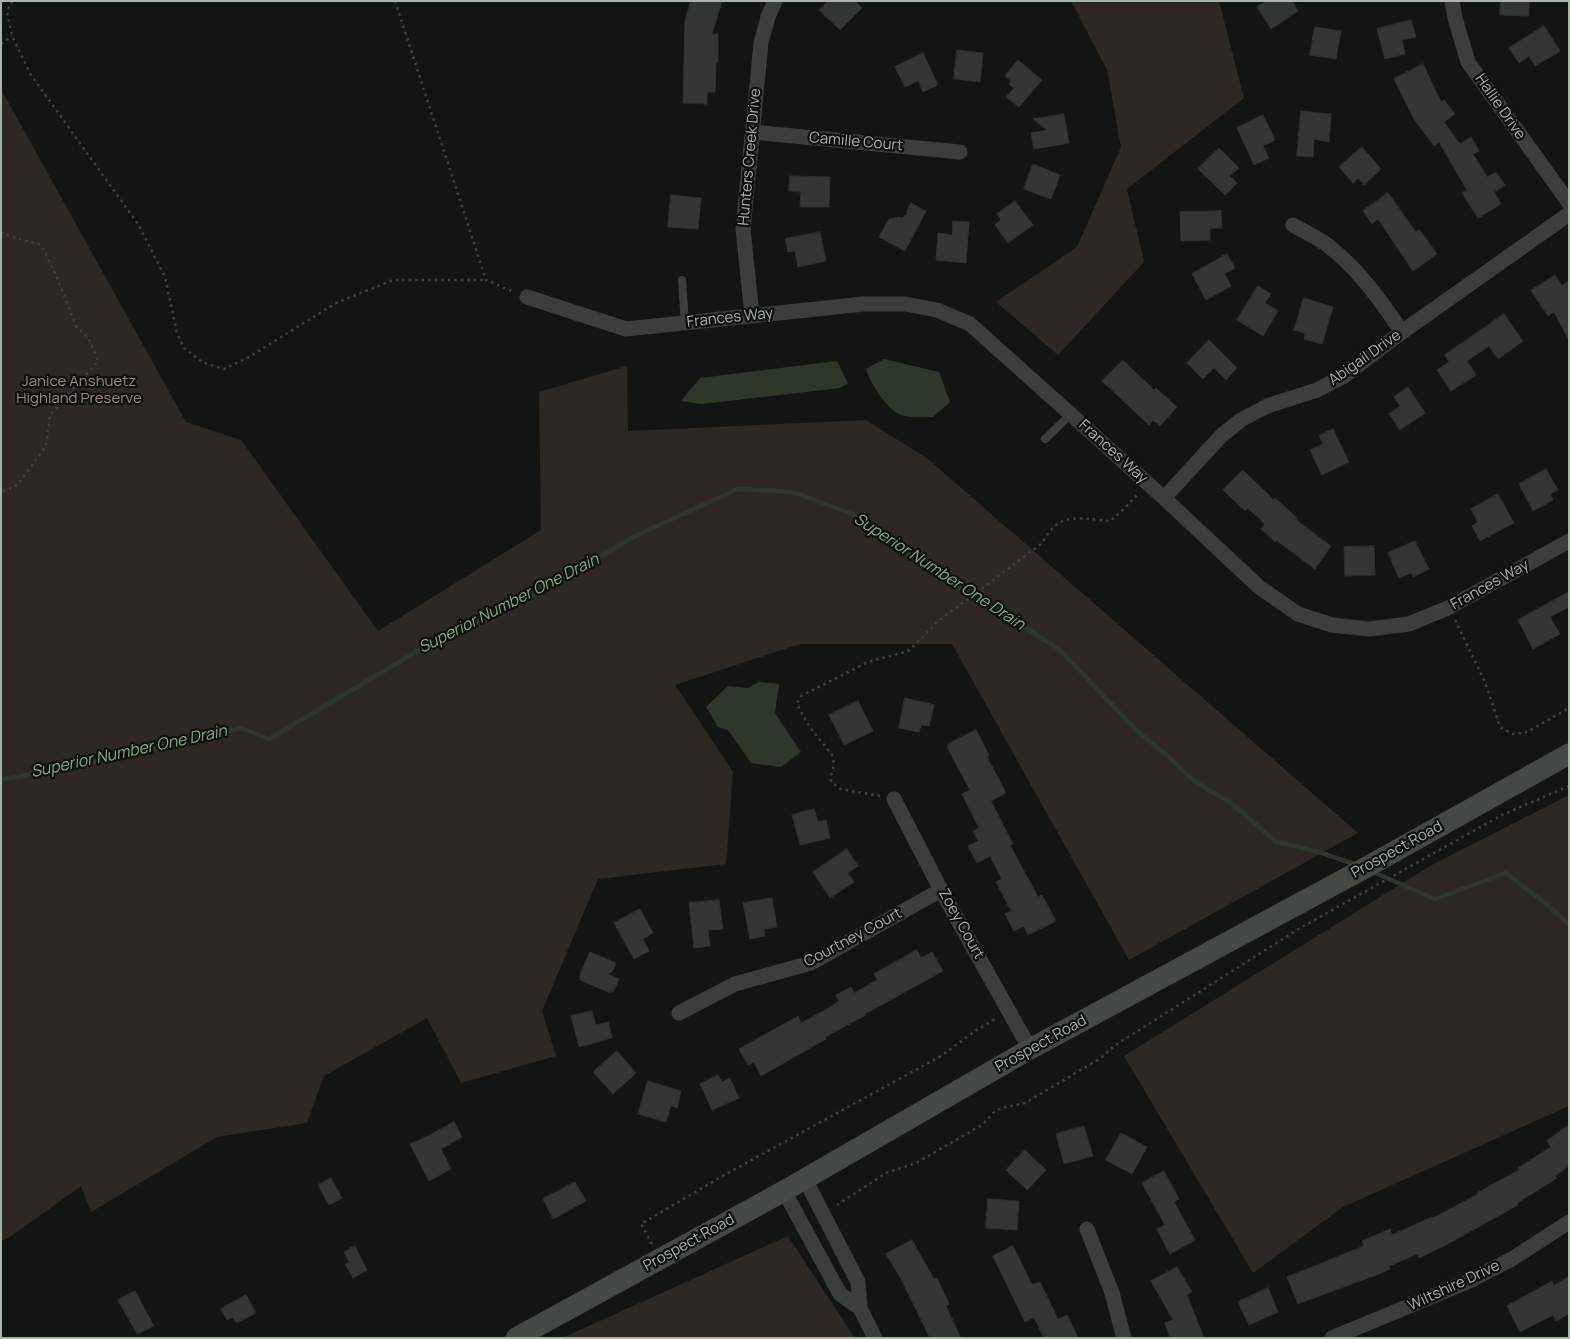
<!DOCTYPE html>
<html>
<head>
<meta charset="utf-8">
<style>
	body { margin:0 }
	#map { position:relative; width:1570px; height:1339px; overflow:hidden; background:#131514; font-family:Manrope,sans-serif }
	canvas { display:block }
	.frame { position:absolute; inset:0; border:2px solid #a6b5a7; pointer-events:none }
</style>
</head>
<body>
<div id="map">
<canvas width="1570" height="1339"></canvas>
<div class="frame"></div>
</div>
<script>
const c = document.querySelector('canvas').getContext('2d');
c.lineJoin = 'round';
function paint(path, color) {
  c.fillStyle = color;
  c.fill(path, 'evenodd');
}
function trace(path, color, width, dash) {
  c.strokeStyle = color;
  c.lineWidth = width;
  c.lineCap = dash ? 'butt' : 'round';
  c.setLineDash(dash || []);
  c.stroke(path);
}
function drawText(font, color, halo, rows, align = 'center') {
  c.font = font + ' Manrope,sans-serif';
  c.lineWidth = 4.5;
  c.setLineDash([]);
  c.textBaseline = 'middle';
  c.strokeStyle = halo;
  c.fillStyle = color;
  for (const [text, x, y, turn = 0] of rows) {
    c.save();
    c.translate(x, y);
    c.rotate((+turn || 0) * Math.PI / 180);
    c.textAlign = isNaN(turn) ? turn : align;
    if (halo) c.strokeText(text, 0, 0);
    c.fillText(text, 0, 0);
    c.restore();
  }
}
paint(new Path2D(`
	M1071 1H1219L1244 98 1127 189 1144 262 1058 355 996 302 1077 247 1121 147 1107 70Z
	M1 89 186 422 241 440 378 631 541 530 539 392 627 366 628 431 866 420 928 459 1358 833 1129 960 952 644H800L675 685 733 772 726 864 598 879 542 1011 556 1056 461 1083 427 1018 324 1076 307 1123 217 1137 91 1212 81 1186 10 1237 1 1241Z
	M1569 795V1106L1343 1207 1253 1273 1124 1056 1430 866Z
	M788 1236 855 1338H562Z`), '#2d2824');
paint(new Path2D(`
	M884 359 939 372 950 402 933 417C924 417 914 418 905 416 888 413 871 384 866 369Z
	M837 361 848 383 840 388 702 404 681 401 700 378Z
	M759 682 779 684 775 713 801 752 781 767 751 763 728 730 718 727 706 707 728 686 748 688Z`), '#2d382a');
trace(new Path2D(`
	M1 780 129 755 241 728 269 739 421 649 548 588 635 536 738 489 793 492 852 514 942 578 1009 617 1059 649 1137 731 1168 756 1194 781 1231 803 1276 842 1316 851 1357 865
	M1373 872 1435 899 1506 873 1550 907 1569 925`), '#2d382a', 4.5);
const building = new Path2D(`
	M691 1H722L712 34H718V62H716L715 92H707V104L683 103 685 21Z
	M828 1H855L862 8 840 30 819 10Z
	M1267 1H1292L1298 11 1271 29 1257 7Z
	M1501 1H1529V16L1500 15Z
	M1411 20 1416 37 1402 40 1405 54 1385 59 1377 29Z
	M1544 26 1560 51 1535 66 1529 56 1519 63 1509 48Z
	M1315 27 1341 31 1336 59 1310 55Z
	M957 50 983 53 980 82 954 79Z
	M923 53 938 85 923 92 918 81 905 87 895 67Z
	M1018 60 1042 80 1019 107 1006 97 1014 88 1009 84 1011 81 1005 76Z
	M1423 64 1441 102 1444 100 1455 114 1444 122 1460 144 1471 137 1479 151 1473 154 1487 177 1496 172 1505 185 1494 192 1501 204 1478 218 1462 193 1467 190 1439 142 1434 146 1414 119 1394 79Z
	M1301 111 1331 114 1329 142 1314 139 1313 157 1297 156Z
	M1064 114 1069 143 1034 149 1031 133 1047 130 1033 119Z
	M1263 115 1275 140 1263 146 1269 158 1254 165 1237 128Z
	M1362 147 1381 169 1364 185 1358 178 1353 183 1339 167Z
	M1219 148 1239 168 1230 176 1237 183 1225 195 1198 169Z
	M1033 164 1060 175 1051 199 1024 189Z
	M790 176 830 177 829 207H800L801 192 789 191Z
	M1388 193 1416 232 1419 229 1437 254 1413 271 1378 219 1372 224 1363 211Z
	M671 195 701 198 698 229 668 227Z
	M1015 201 1033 225 1008 243 995 225 1001 220 997 214Z
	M911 203 926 211 905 251 879 237 889 219 899 217 903 218 904 216 907 215V211Z
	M1221 211 1222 228H1210V240L1181 241 1180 212Z
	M953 221 969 222 966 263 936 260 938 233 952 235Z
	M820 232 826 261 798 267 795 251 788 252 785 239Z
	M1227 254 1235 268 1225 274 1231 286 1206 300 1192 274Z
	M1555 275 1562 286 1569 281V340L1554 312 1548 316 1531 291Z
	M1258 286 1271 294 1265 303 1278 311 1263 336 1237 320Z
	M1304 298 1333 307 1322 344 1304 339 1305 333 1294 330Z
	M1504 314 1523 341 1498 359 1489 346 1467 361 1476 375 1451 391 1437 370 1449 362 1445 355Z
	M1209 340 1237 368 1226 380 1214 368 1203 379 1187 363Z
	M1123 360 1154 390 1156 388 1177 407 1160 426 1153 420 1149 425 1102 381Z
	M1408 387 1425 413 1400 430 1389 414 1400 406 1394 397Z
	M1333 429 1349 462 1322 475 1310 450 1323 444 1319 436Z
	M1546 469 1558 490 1550 494 1553 500 1533 511 1519 484Z
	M1243 470 1274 500 1275 498 1297 518 1295 519 1331 546 1315 569 1276 540 1275 542 1261 529 1265 524 1248 508 1245 511 1223 490Z
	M1498 494 1514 523 1480 541 1472 526 1478 522 1471 509Z
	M1415 541 1429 569 1413 577 1411 573 1399 578 1388 553Z
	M1374 546 1375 575 1345 576 1344 547Z
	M1569 592V607L1550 617 1560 634 1533 649 1518 620Z
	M905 698 934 705 929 726 921 725 919 732 899 728Z
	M858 701 873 731 844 745 829 715Z
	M976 730 989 755 987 757 1006 793 991 801 1013 844 1010 845 1038 897 1042 895 1056 921 1028 935 1024 926 1014 931 1005 914 1011 911 996 882 1002 879 990 856 977 863 968 846 978 841 973 831 979 828 962 794 970 790 948 749V744Z
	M814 809 818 822 826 820 830 838 800 845 792 815Z
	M847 849 858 866 848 873 854 882 830 898 813 872Z
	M772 898 777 927 764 929 765 936 750 939 743 903Z
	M719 900 723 929 708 930 710 946 694 948 689 903Z
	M640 909 653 933 643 939 649 951 634 959 614 923Z
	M917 950 921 958 932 952 943 971 865 1014 866 1015 825 1037 826 1039 761 1076 754 1062 748 1065 739 1049 798 1016 801 1023 829 1008 839 1001 836 995 851 987 854 993 877 980 874 974Z
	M590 952 616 963 612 972 608 974 619 979 613 992H608L580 980V975Z
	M592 1011 596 1025 608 1022 612 1038 579 1047 571 1016Z
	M617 1051 636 1073 613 1094 593 1072Z
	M718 1075 722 1082 730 1078 739 1098 712 1110 700 1084Z
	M648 1081 681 1091 677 1108 671 1106 666 1122 638 1114Z
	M454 1122 462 1137 441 1149 451 1169 429 1181 410 1144 424 1138Z
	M1569 1125V1166L1555 1176 1557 1178 1517 1203 1518 1205 1446 1245 1419 1258 1417 1254 1389 1266 1390 1269 1379 1274 1298 1304 1287 1277 1364 1246 1362 1241 1390 1229 1392 1235 1432 1217 1433 1218 1478 1194 1477 1193 1519 1170 1518 1168 1551 1147 1547 1141Z
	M1084 1126 1093 1156 1064 1164 1056 1134Z
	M1121 1133 1147 1147 1132 1174 1106 1160Z
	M1025 1150 1046 1170 1027 1190 1006 1170Z
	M1164 1171 1179 1199 1174 1202 1195 1240 1170 1254 1157 1229 1165 1225 1142 1183Z
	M331 1178 342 1198 329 1205 318 1185Z
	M575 1182 586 1201 553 1219 543 1199Z
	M988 1199 1019 1201 1017 1230 986 1228Z
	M912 1240 934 1279 937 1278 949 1304 946 1306 961 1338H930L900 1277 886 1254Z
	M355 1246 367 1270 353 1278 345 1264 349 1262 344 1252Z
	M1013 1246 1032 1285 1040 1282 1058 1319 1067 1315 1078 1338H1044L1034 1317 1025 1322 993 1256Z
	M1177 1267 1192 1292 1187 1295 1204 1338H1170L1165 1323 1173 1320 1151 1281Z
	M1569 1277V1314L1556 1321 1553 1315 1520 1332 1507 1306 1552 1281 1554 1285Z
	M1268 1288 1278 1312 1249 1325 1238 1302Z
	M135 1291 154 1326 137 1334 118 1300Z
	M246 1295 256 1313 236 1323 233 1317 227 1320 221 1309Z`);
paint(building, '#333734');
trace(building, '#2d312f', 1);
trace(new Path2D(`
	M12 1 7 11 12 36 31 75 138 224 165 277 177 333 184 348 202 362 224 369 249 357 336 303 393 280H486
	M395 1 486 280 514 292
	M1 44 12 36
	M1 232 3 234 41 245 56 275 76 326 89 339 98 361 50 415 46 446 18 484 1 493
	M1455 620 1485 682 1500 727 1513 734 1527 732 1569 708
	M880 796 841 789 831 782V776L834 764 832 755C819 738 805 724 797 703L801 696 868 662 908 651 920 640 937 622 1041 544C1045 539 1048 532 1053 528 1066 513 1092 520 1110 521L1121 512 1138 494
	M837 1205 886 1173 916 1163 982 1125 995 1111 1002 1108 1025 1103 1101 1058 1114 1046 1300 928 1502 815 1569 786
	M652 1244 641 1224 726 1174 941 1056 975 1031 997 1018`), '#3d433d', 2.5, [2.5, 4]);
trace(new Path2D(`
	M682 280 685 323
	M1045 439 1071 414`), '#3a3f3b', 8);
trace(new Path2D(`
	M1452 1 1455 18 1468 62 1569 203
	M752 132 960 152
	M1293 225C1305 232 1319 238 1330 247 1359 270 1381 301 1402 332
	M527 297 626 329 864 304H905L937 310 970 324 1164 498 1259 587 1298 614 1332 625 1369 629 1409 624 1448 608 1569 541
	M752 315 743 229 761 43 768 17 775 1
	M1164 498 1222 435 1241 420 1267 406 1317 390 1344 376 1402 332 1569 214
	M894 799 941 890 1030 1049
	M679 1013 735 984 811 963 941 890
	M805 1179 858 1282 860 1308 875 1338
	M784 1191 840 1294 860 1308
	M1087 1229 1112 1293 1124 1338
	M1332 1338 1467 1282 1512 1259 1569 1222`), '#3a3f3b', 15);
trace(new Path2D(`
	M516 1338 784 1191 1030 1049 1365 868 1569 754`), '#434a44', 21);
drawText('15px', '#a6b5a7', '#0e100f', [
	["Hallie Drive",1500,107,55],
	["Camille Court",856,142,5],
	["Hunters Creek Drive",750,157,-85],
	["Frances Way",730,318,-6],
	["Abigail Drive",1365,358,-35],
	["Frances Way",1113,452,42],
	["Frances Way",1490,585,-29],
	["Prospect Road",1397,850,-29],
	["Zoey Court",961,924,61],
	["Courtney Court",853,938,-28],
	["Prospect Road",1041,1044,-29],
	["Prospect Road",689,1243,-29],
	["Wiltshire Drive",1454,1286,-25]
]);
drawText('15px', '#9f8c7e', '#0e100f', [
	["Janice Anshuetz",79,382],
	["Highland Preserve",79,399]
]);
drawText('italic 16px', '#86ae7e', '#0e100f', [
	["Superior Number One Drain",939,572,33],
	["Superior Number One Drain",509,604,-27],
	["Superior Number One Drain",129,752,-12]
]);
</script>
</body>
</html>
